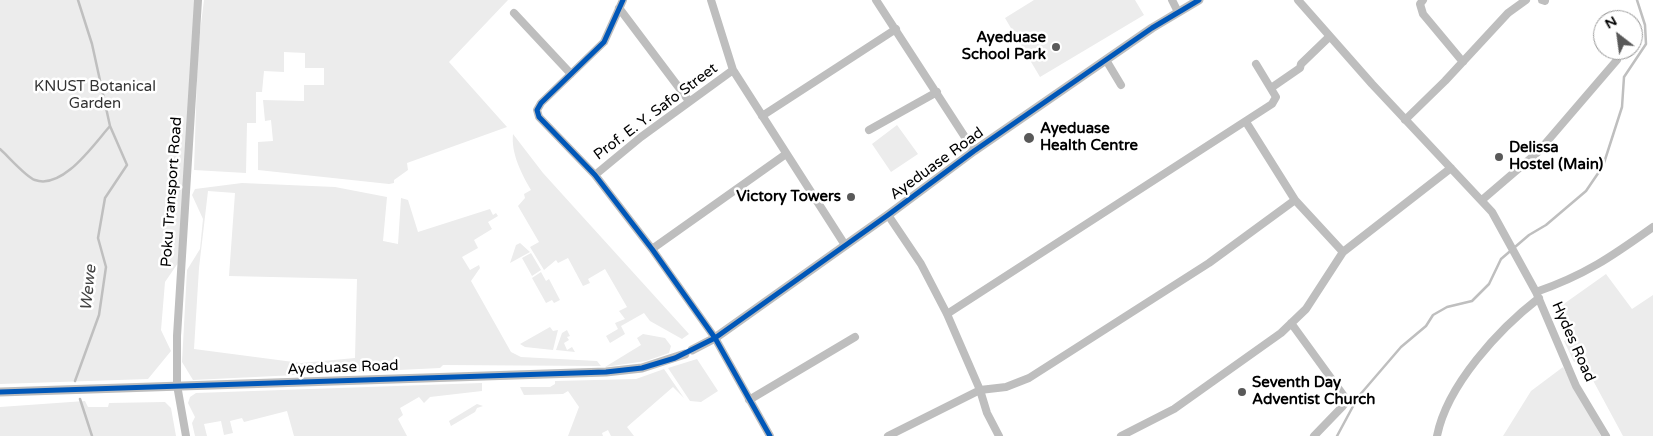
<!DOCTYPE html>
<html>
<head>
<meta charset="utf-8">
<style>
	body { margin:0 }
	#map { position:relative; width:1653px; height:436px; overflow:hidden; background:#fff; font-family:"Varela Round",sans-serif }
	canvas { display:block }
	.north { position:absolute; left:1593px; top:10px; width:50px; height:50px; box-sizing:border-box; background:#fff; border:1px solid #999; border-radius:50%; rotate:330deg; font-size:14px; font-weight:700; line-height:20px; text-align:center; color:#000 }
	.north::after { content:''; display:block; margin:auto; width:18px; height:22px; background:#595959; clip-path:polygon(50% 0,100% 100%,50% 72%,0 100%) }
</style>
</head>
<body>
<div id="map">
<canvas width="1653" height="436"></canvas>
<div class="north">N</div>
</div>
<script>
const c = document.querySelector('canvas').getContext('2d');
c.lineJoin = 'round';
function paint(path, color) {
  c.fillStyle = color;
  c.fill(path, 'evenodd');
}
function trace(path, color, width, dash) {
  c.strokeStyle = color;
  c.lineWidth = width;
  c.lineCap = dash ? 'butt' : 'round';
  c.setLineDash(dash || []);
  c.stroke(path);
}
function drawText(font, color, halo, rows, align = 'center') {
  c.font = font + ' "Varela Round",sans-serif';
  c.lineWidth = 5;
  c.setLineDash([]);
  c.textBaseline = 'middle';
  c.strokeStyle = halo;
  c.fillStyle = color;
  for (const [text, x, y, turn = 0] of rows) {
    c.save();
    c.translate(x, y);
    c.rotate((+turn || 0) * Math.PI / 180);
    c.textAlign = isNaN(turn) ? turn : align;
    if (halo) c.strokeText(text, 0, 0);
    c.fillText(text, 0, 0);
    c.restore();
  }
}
paint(new Path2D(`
	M0 0H198L178 263 165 282 161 330 171 351 148 379 0 384Z
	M204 0H508L449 62 507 127 407 163 408 170 394 180V183L389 184 258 170V142L273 141 271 120 265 121 263 100 304 101V85H324V68H305V53L284 52V72L264 71 262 92H256V123H247L246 173 194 170 198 48Z
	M1034 0H1135L1144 15 1040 77 1005 18Z
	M897 125 918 154 891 172 872 144Z
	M513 134 543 173 689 334 682 339 650 321 644 313 621 326 625 334 610 343 606 336 618 329 615 323 625 319 619 311 627 307 605 269 588 279 590 283 583 286 568 258 558 263 556 260 544 270 530 247 539 242 518 206 525 198 524 194 531 190C521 173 511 153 513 134Z
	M242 183 335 187 387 197 383 241 398 244 401 198 408 200 418 232 490 209 493 215 496 213 498 216 488 222 492 229 474 240 478 248 462 257 470 270 479 265 480 268 471 281 511 352 521 357 597 361 601 366 443 365 440 368 193 380 182 362 187 270 200 249 203 219 192 195 195 189ZM208 191 235 193 229 276 357 279 355 358 301 363 194 349 199 268Z
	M520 243 530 252 510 263 516 245Z
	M531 253 541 270 532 276 522 258Z
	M541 272 546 281 549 279 560 300 554 303 552 300 546 303 532 278Z
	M1606 274 1632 309 1653 295V436H1623L1582 360 1574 362 1564 341 1571 336 1558 308Z
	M550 327 553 331 558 330 553 350 525 347 520 344Z
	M567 330 570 336 567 337 569 340 564 343 567 350 572 347 575 352 556 350 562 333Z
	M643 334 665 338 671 346 669 353 646 361 605 367 641 345 637 338Z
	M697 359 718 391 701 402 690 401 668 368Z
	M1563 367 1601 436H1503L1531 391Z
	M664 369 684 398 673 387 627 427 634 436H611L608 430 602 433 603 436H568L579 407 568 391 563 394 524 395 520 387H550L555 384V381L636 379Z
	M482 383V391L430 397 424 403 419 397 400 408 403 415 398 419 407 436H294L287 411 244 422 242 418 230 421 233 433 224 435 221 421 204 424 207 436H195L192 423 195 417 188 403 190 397 196 393Z
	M85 401 88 407H108L109 403 165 402 171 408 176 436H0V407Z
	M477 404 483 406 477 408 475 412 451 426 449 421Z`), '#ececec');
trace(new Path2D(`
	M0 149C8 156 26 177 35 180 63 190 94 144 110 126
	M75 381 99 315 106 267 98 238 105 198 127 165 110 126 92 44 78 0
	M80 399 92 436
	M1337 436 1358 397 1401 347 1426 326 1433 315 1447 307 1472 301 1489 284 1501 259 1529 235 1546 225 1586 191 1603 166 1622 107 1624 77 1646 44 1645 25 1637 0`), '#bfbfbf', 2.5);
trace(new Path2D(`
	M623 0 604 42 541 103 537 110 539 117 595 175 652 249 715 338 770 436
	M711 0 733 70 845 245
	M876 0 974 151
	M1172 0 1178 12
	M1298 0 1372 84 1492 212 1536 292 1576 386 1606 436
	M1423 0 1420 4 1423 14 1463 62
	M1542 0 1545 1
	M619 8 689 101
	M514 13 571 74
	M1106 60 1121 85
	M1271 88 1300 68 1301 64 1329 37
	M762 116 896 29
	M1405 120 1445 81 1508 13 1526 0
	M1246 122 1295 200 1343 252
	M869 130 937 92
	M595 175 641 137 733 70
	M1482 200 1538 152 1617 60
	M652 249 786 154
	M1536 292C1585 275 1611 257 1653 227
	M947 314 1272 104 1276 97 1256 64
	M1291 323 1344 396 1345 403 1342 407 1314 436
	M749 400 855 337
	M186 436 177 385V336L198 0
	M888 436 980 390 947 314 921 264 888 215
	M999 436 987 413 980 390 1006 387 1029 378 1209 263 1295 200
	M1121 436 1174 409 1281 333 1306 309 1343 252 1451 168
	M1437 436C1447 385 1499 329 1539 298`), '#bebebe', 8);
trace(new Path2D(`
	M692 350 715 338 888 215 974 151 1152 28 1199 0
	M0 392 606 372 642 368 685 354`), '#bebebe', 9);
trace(new Path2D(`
	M623 0 604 42 541 103 537 110 539 117 595 175 652 249 715 338 770 436
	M0 392 606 372 642 368 675 358 715 338 888 215 974 151 1152 28 1199 0`), '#0057b8', 5);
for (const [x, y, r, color] of [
	[1056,47,5,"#595959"],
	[1029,138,6,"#595959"],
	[1499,157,5,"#595959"],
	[851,197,5,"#595959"],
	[1242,392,5,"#595959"]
]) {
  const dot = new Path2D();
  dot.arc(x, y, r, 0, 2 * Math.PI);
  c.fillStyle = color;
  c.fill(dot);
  trace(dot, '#fff', 2);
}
drawText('bold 15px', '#000', '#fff', [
	["Ayeduase",1046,38,"right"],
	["School Park",1046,55,"right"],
	["Ayeduase",1040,129],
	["Health Centre",1040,146],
	["Delissa",1509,148],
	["Hostel (Main)",1509,165],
	["Victory Towers",841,197,"right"],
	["Seventh Day",1252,383],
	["Adventist Church",1252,400]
], 'left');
drawText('15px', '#333', '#fff', [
	["KNUST Botanical",95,87],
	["Garden",95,104]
]);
drawText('15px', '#000', '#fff', [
	["Prof. E. Y. Safo Street",656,112,-37],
	["Ayeduase Road",937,164,-36],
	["Poku Transport Road",172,192,-86],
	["Hydes Road",1573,342,66],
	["Ayeduase Road",343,368,-2]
]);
drawText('italic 16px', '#444', '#fff', [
	["Wewe",89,288,-84]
]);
</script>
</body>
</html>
